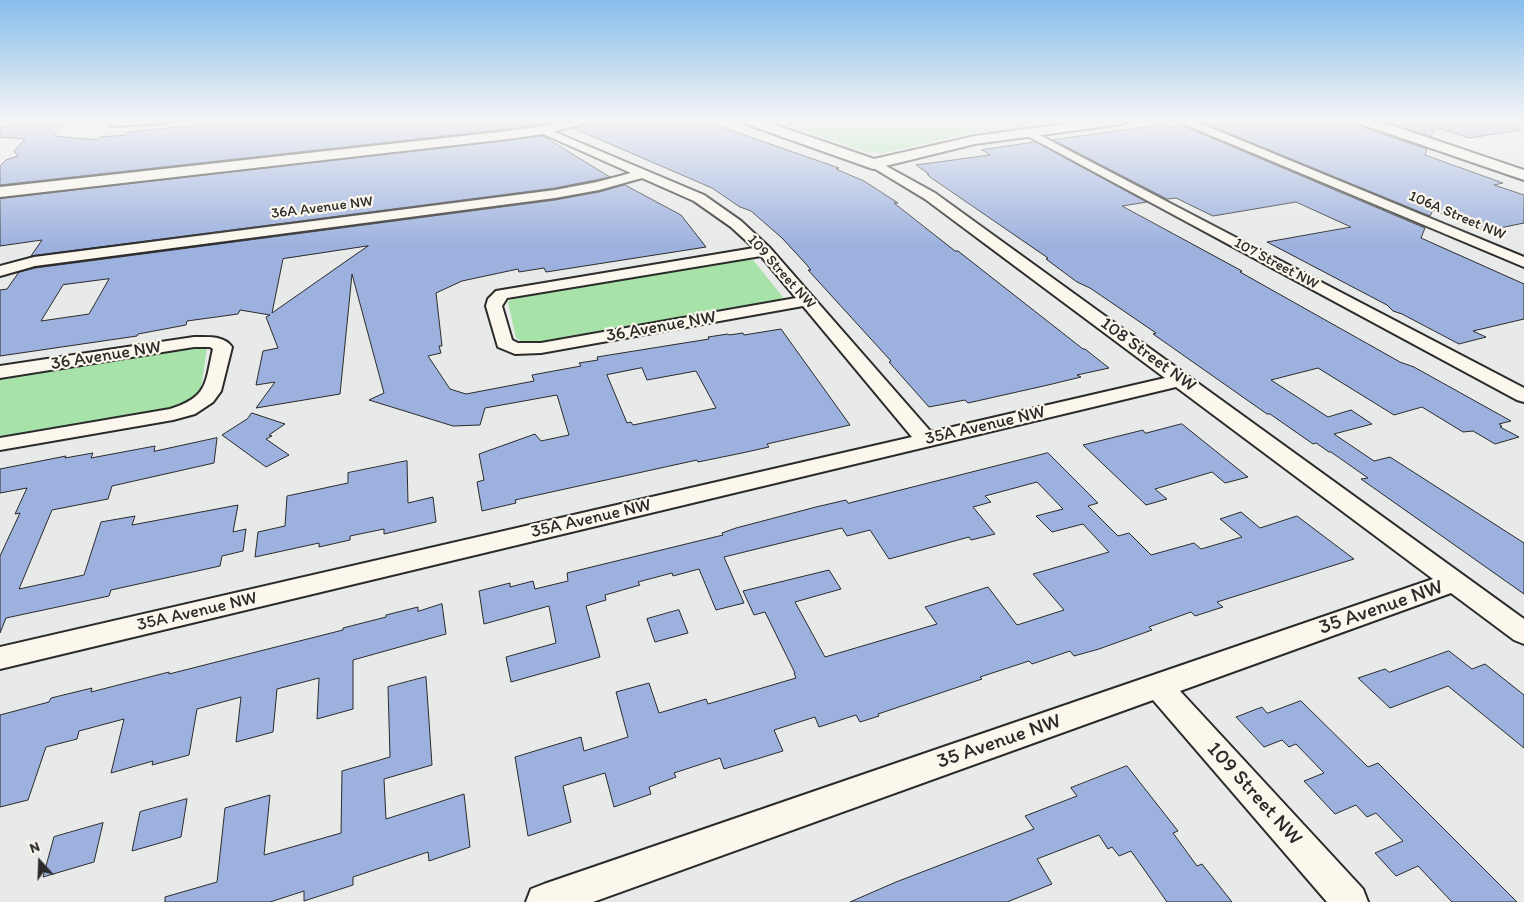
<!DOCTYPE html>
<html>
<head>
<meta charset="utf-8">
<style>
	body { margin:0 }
	#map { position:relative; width:1524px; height:902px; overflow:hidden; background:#e8e9e9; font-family:Itim,sans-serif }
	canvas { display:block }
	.north { position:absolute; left:15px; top:837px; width:50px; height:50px; -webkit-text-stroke:4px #fbf7ec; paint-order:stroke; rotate:340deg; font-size:14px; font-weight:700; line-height:20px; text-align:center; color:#2b2b2b }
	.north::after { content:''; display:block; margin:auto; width:18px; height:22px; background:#2b2b2b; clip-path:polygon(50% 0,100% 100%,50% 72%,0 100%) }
</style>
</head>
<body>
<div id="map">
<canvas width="1524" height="902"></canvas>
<div class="north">N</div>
</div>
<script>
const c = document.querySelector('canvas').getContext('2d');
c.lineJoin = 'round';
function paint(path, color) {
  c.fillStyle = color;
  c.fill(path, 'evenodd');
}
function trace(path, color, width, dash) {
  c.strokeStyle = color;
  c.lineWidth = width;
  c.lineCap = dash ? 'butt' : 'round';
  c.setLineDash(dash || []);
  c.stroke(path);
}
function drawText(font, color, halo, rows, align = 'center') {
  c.font = font + ' Itim,sans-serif';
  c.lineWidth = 4.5;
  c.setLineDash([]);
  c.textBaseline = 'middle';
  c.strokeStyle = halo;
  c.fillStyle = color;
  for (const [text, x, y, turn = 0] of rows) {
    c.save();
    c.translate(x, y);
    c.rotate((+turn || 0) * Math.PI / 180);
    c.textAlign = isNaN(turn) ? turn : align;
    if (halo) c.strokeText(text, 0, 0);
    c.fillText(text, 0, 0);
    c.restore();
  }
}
paint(new Path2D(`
	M770 120H1076L967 134 883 153 867 152Z
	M744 258 753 260 783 297 779 301 539 344 524 343 516 338 508 302 516 296Z
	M193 347 207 348 200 394 188 403 173 409 0 439V378Z`), '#a7e3a9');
const building = new Path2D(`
	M67 120 54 136 98 140 100 137 127 135 128 132 249 120H559L508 129 0 185V166L6 160 18 156 14 151 25 139 0 137V127Z
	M591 120H701L839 168 836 169 864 181 898 203H894L955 251H958L1083 349H1085L1109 368 1077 375 1081 377 1048 385 968 403 965 400 929 407 889 362 891 361 808 270H811L806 264 782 238 751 211 740 207 712 188 573 128 587 125Z
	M1215 120H1324L1340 126 1341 120H1354L1357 125 1427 149 1425 155 1503 183 1494 185 1524 195V223L1485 231 1433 210 1430 216 1201 122Z
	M1382 120H1520V130L1469 138 1435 127 1431 137Z
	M1163 125 1166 127 1181 125 1425 228 1421 238 1524 284V319L1473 331 1486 337 1459 344 1402 314 1393 311 1387 305 1267 242 1351 227 1296 202 1213 216 1176 198 1167 199 1053 140Z
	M543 136 610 177 555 188 31 256 42 240 0 246V199Z
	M1036 142 1147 202 1122 206 1242 271 1240 272 1400 362 1414 367 1511 421 1499 424 1502 426 1500 427 1519 437 1495 444 1473 431 1463 432 1422 407 1394 415 1318 368 1271 380 1328 417 1351 410 1372 424 1334 434 1374 461 1390 457 1524 543V594L1361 479 1368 478 1331 452H1329L1316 443 1313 444 1270 414H1267L1153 334 1156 333 1090 288 1077 282 1046 259 1048 258 930 177 927 174H929L916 165 990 155 982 150Z
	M625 185 681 215 706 247 546 272 544 268 519 272 518 269 462 281 436 293 442 346H439L441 353 428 356 450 389 466 394 534 381 532 375 581 366 579 363 598 360 597 357 709 339 708 337 728 334 729 335 743 333 744 335 781 329 850 425 767 444 769 447 742 453 698 462 697 460 515 500 516 503 482 511 477 482 484 480 479 454 535 434 541 441 569 435 557 395 485 408 480 425 453 426 369 400 384 393 352 274 340 394 256 408 275 382 256 385 263 351 278 348 266 317 270 315 240 310 238 314 187 321 186 325 138 334 137 336 0 356V290L7 289 19 272 35 268 555 200 599 192ZM368 246 352 257 272 313 283 259ZM109 279 89 314 41 321 63 285ZM642 368 647 380 696 371 716 408 633 425 631 422 627 423 607 375Z
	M252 413 285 424 269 435 272 436 266 439 289 455 266 467 222 435 247 419Z
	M1182 424 1248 477 1225 483 1212 472 1155 489 1167 499 1146 505 1083 445 1143 430 1145 433Z
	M217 438 214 463 112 486 108 499 52 510 19 589 84 575 101 522 135 516 132 525 238 505 233 532 246 529 243 551 222 556 220 566 111 590 109 596 6 618 0 633V556L20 513 15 514 27 488 0 493V469L66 456 65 458 93 453 91 458 155 446 154 451Z
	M1048 453 1098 503 1088 506 1118 536 1129 533 1151 555 1194 543 1201 549 1242 537 1220 519 1241 512 1260 528 1297 516 1354 559 1217 602 1223 607 1195 616 1191 612 1149 627 1152 630 1099 649 1074 656 1070 651 1032 664 1029 661 980 677 982 679 878 714 879 716 860 722 856 715 819 727 815 717 774 730 783 751 724 769 720 758 674 773 676 777 649 787 651 794 614 807 605 773 563 786 571 822 528 836 515 757 581 737 584 751 628 737 616 692 649 683 659 713 706 699 708 704 796 678 794 673H795L765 612 754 615 743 591 829 570 841 589 795 602 825 657 937 624 925 607 988 587 1017 625 1064 610 1033 574 1109 552 1083 524 1052 532 1036 516 1063 509 1037 482 985 496 991 502 973 507 995 534 971 540 969 537 889 559 870 530 847 536 842 528 724 557 744 603 716 610 699 569 673 576 672 573 638 582 640 585 605 595 606 600 586 606 600 657 511 682 506 657 556 643 549 606 484 624 479 591 510 583V587L533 581 535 589 568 581 567 573 723 535 722 533 736 528 816 507 846 500 848 503Z
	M407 461 408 503 433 497 436 522 384 534V529L350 536V540L319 547V543L255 557 258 532 285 526 287 496 348 483V473Z
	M442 604 446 634 353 660V709L317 719 319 678 277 689 273 732 236 742 241 697 197 709 189 755 152 765 153 761 111 773 124 719 79 731 77 739 46 747 28 800 0 807V715L49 702 51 698 92 688 91 692 169 672V674L343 630V628L386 617V615L418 607V611Z
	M679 610 688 633 655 642 647 619Z
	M1449 651 1472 669 1485 664 1524 695V748L1448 686 1390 708 1358 678 1385 669 1389 672Z
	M426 677 432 765 384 779 386 819 464 794 470 847 429 861 428 852 353 877V885L304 901V891L270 902H165V897L217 882 225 808 270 795 264 855 341 833 342 771 390 757 388 687Z
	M1301 701 1368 767 1378 763 1517 902H1452L1418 866 1396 876 1375 853 1403 841 1376 813 1367 817 1356 805 1335 814 1304 781 1324 773 1296 744 1289 747 1282 740 1264 747 1236 717 1262 707 1267 713Z
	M1127 766 1178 831 1173 833 1197 866 1202 864 1232 902H1167L1131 851 1119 856 1112 847 1108 849 1099 835 1037 859 1052 884 1007 902H850L896 882 1034 829 1025 816 1077 796 1071 788Z
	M187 799 181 837 132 851 140 812Z
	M103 823 94 862 43 877 54 837Z`);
paint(building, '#9db1df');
trace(building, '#2b2b2b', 1);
const minor = new Path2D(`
	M108 120H170L165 123 114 126 110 125Z
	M1178 120H1192L1524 257V267L1179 122Z
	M543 127 704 195 741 221 770 248 931 432 1165 378 925 199 867 164 869 161H877L935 193 1524 619V644L1514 640 1451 593 1180 691 1363 889 1368 902H1327L1153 700 593 902H526L531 889 544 884 1433 579 1176 387 0 669V647L912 437 803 306 541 353 515 354 498 347 486 306 488 299 496 291 754 248 731 227 694 201 642 178 599 190 555 198 35 266 0 276V266L34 257 555 190 597 182 631 173 539 132 537 130ZM761 256 796 298 541 343H518L512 340 502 306 507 298Z
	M1028 129 1524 388V402L1517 400 1024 134 1022 132 1024 130Z
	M194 337C207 337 224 335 232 347L221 391 213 402 195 414 173 420 0 450V438L170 409C208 397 205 384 213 349L210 347H194L0 378V366Z`);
const tertiary = new Path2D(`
	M566 120H589L587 123 543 134 508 139 0 197V187L508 131 543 126Z
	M741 120H761L874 159 975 136 1092 120H1129L1122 124 975 144 873 169 743 123Z
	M1356 120H1376L1524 170V180L1358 123Z`);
trace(minor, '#2b2b2b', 4);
trace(tertiary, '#2b2b2b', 4);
paint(minor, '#fbf7ec');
paint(tertiary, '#fbf7ec');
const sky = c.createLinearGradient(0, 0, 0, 246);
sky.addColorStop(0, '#87bdec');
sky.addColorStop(0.49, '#f5f5f5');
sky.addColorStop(1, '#f5f5f500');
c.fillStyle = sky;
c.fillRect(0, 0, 1524, 246);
drawText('15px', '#2b2b2b', '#fbf7ec', [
	["36A Avenue NW",322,208,-7],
	["106A Street NW",1457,216,23],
	["107 Street NW",1276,264,28],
	["109 Street NW",781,272,48]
]);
drawText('18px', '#2b2b2b', '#fbf7ec', [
	["36 Avenue NW",661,327,-10],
	["108 Street NW",1148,355,36],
	["36 Avenue NW",106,356,-9],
	["35A Avenue NW",985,426,-13],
	["35A Avenue NW",591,519,-13],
	["35A Avenue NW",197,612,-13]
]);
drawText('21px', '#2b2b2b', '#fbf7ec', [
	["35 Avenue NW",1381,608,-19],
	["35 Avenue NW",999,742,-19],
	["109 Street NW",1254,794,48]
]);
</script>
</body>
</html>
